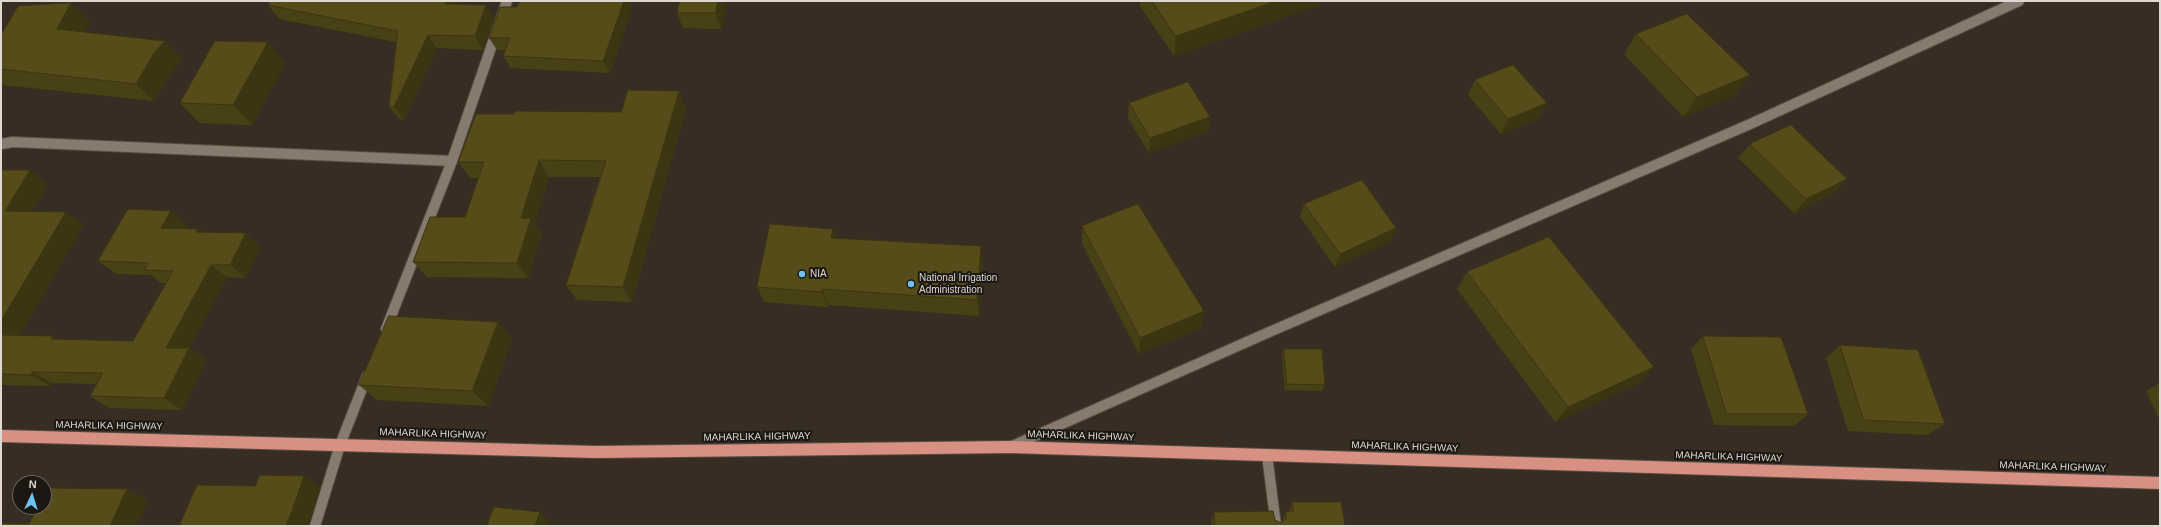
<!DOCTYPE html>
<html>
<head>
<meta charset="utf-8">
<style>
	body { margin:0 }
	#map { position:relative; width:2161px; height:527px; overflow:hidden; background:#382d23; font-family:Arial,sans-serif }
	canvas { display:block }
	.frame { position:absolute; inset:0; border:2px solid #dfd8d2; pointer-events:none }
	.north { position:absolute; left:12px; top:475px; width:40px; height:40px; box-sizing:border-box; background:#1b1712; border:1px solid #69645f; border-radius:50%; rotate:4deg; font-size:11px; font-weight:700; line-height:16px; text-align:center; color:#dfd8d2 }
	.north::after { content:''; display:block; margin:auto; width:14px; height:18px; background:#6fc2f4; clip-path:polygon(50% 0,100% 100%,50% 72%,0 100%) }
</style>
</head>
<body>
<div id="map">
<canvas width="2161" height="527"></canvas>
<div class="frame"></div>
<div class="north">N</div>
</div>
<script>
const c = document.querySelector('canvas').getContext('2d');
c.lineJoin = 'round';
function trace(path, color, width, dash) {
  c.strokeStyle = color;
  c.lineWidth = width;
  c.lineCap = dash ? 'butt' : 'round';
  c.setLineDash(dash || []);
  c.stroke(path);
}
function paint(path, color) {
  c.fillStyle = color;
  c.fill(path, 'evenodd');
}
function drawText(font, color, halo, rows, align = 'center') {
  c.font = font + ' Arial,sans-serif';
  c.lineWidth = 4;
  c.setLineDash([]);
  c.textBaseline = 'middle';
  c.strokeStyle = halo;
  c.fillStyle = color;
  for (const [text, x, y, turn = 0] of rows) {
    c.save();
    c.translate(x, y);
    c.rotate((+turn || 0) * Math.PI / 180);
    c.textAlign = isNaN(turn) ? turn : align;
    if (halo) c.strokeText(text, 0, 0);
    c.fillText(text, 0, 0);
    c.restore();
  }
}
const minor = new Path2D(`
	M1 144 13 142 452 161
	M386 329 452 161 507 1
	M1010 447 1267 333 1748 125 2019 1
	M1267 455 1276 526
	M315 526 340 445 367 376`);
const highway = new Path2D(`
	M1 430 596 446 1010 441 2160 477V489L1010 453 596 458 1 442Z`);
trace(minor, '#554c43', 12);
trace(highway, '#554c43', 2);
trace(minor, '#877b6f', 10);
paint(highway, '#d89082');
paint(new Path2D(`
	M270 1H462L460 5H486L494 19 483 50 437 48 404 120 399 119 389 106 396 42 279 19 268 5Z
	M727 1 721 29 683 28 677 13Z
	M1140 1H1320L1319 5 1174 56 1140 6Z
	M517 7H632L610 73 511 68 503 56 506 50H497L489 38Z
	M90 22 84 32 165 41 182 59 172 71 154 101 3 85 1 83V35Z
	M1636 34 1735 95 1683 117 1624 54Z
	M285 63 252 125 199 123 180 103Z
	M1475 80 1547 103 1539 118 1501 134 1468 95Z
	M1129 103 1210 117 1208 131 1149 153 1128 118Z
	M686 108 632 302 577 300 566 285 600 177H549L535 223 542 233 528 278 427 277 413 262 465 217 478 178H470L458 162 514 114 621 112Z
	M1750 144 1834 193 1794 213 1738 158Z
	M1 170 48 184 32 211 66 212 83 225 20 335 59 339 133 341 166 283H161L151 275 116 274 98 261 171 211 187 224 184 229H197L201 232 260 247 245 278 227 277 189 348 206 360 182 410 109 408 90 396 97 384 52 383 50 386 1 385Z
	M1304 204 1391 241 1335 267 1300 217Z
	M1082 226 1204 311 1201 328 1139 354 1082 244Z
	M833 229 836 238 983 262 979 316 828 305V307L764 302 757 287Z
	M1467 272 1654 367 1639 383 1555 422 1457 289Z
	M498 322 512 339 488 406 377 400 359 385Z
	M1703 336 1808 414 1794 426 1714 425 1691 349Z
	M1840 345 1945 424 1927 435 1848 431 1826 358Z
	M1284 349 1325 385 1322 391 1285 390 1282 355Z
	M2160 383V421L2146 391Z
	M1292 502 1345 526H1211V522L1214 512 1275 520 1281 523 1282 522 1286 511H1289Z`), '#494116');
paint(new Path2D(`
	M446 1H462L453 18 445 4Z
	M624 1H629L632 7 610 73 603 61Z
	M718 1H727L721 29 715 13Z
	M1276 1H1320L1319 5 1174 56 1176 36Z
	M71 3 90 22 76 47 57 29Z
	M486 5 494 19 483 50 475 36Z
	M428 35 437 48 404 120 394 107Z
	M165 41 182 59 172 71 154 101 136 84 154 53Z
	M268 42 285 63 252 125 233 105Z
	M1750 75 1735 95 1683 117 1697 97Z
	M679 91 686 108 632 302 623 287Z
	M1547 103 1539 118 1501 134 1508 119Z
	M1210 117 1208 131 1149 153 1150 138Z
	M539 160 549 177 535 223 542 233 528 278 517 263 521 218Z
	M30 170 48 184 24 224 5 211Z
	M1847 179 1834 193 1794 213 1806 199Z
	M171 211 187 224 177 242 161 228Z
	M66 212 83 225 13 347 1 339V321Z
	M1396 228 1391 241 1335 267 1340 254Z
	M197 229 213 243 196 232Z
	M833 229 838 245 831 238Z
	M246 233 260 247 245 278 230 265Z
	M981 246 983 262 979 316 977 300Z
	M211 265 227 277 183 360 166 348Z
	M822 289 828 305V307L822 292Z
	M1204 311 1201 328 1139 354 1140 338Z
	M498 322 512 339 488 406 472 391Z
	M53 336 72 348 51 339Z
	M189 348 206 360 182 410 164 398Z
	M1654 367 1639 383 1555 422 1568 407Z
	M32 372 52 383 50 386 31 375Z
	M304 476 320 487 310 522 308 526H286Z
	M127 489 148 500 136 526H110Z
	M540 512 551 522 549 526H535Z`), '#3c3512');
const building = new Path2D(`
	M270 1H446L445 4 486 5 475 36 428 35 394 107 389 106 398 31 268 5Z
	M520 1H624L603 61 503 56 510 38H489L500 7H517Z
	M680 1H718L715 13H677Z
	M1152 1H1276L1176 36Z
	M71 3 57 29 165 41 154 53 136 84 1 69V35L18 6Z
	M1687 14 1750 75 1697 97 1636 34Z
	M215 41 268 42 233 105 180 103Z
	M1513 65 1547 103 1508 119 1475 80Z
	M1188 82 1210 117 1150 138 1129 103Z
	M628 90 679 91 623 287 566 285 606 161 539 160 521 218H531L517 263 413 262 430 217H465L484 162H458L476 114H514L515 111 621 112Z
	M1791 125 1847 179 1806 199 1750 144Z
	M1 170H30L5 211 66 212 1 321Z
	M1362 180 1396 228 1340 254 1304 204Z
	M1138 204 1204 311 1140 338 1082 226Z
	M128 209 171 211 161 228 197 229 196 232 246 233 230 265H211L166 348H189L164 398 90 396 103 373 32 372 31 375 1 374V335L53 336 51 339 133 341 173 271 144 270 148 263 98 261Z
	M770 224 833 229 831 238 981 246 977 300 822 289V292L757 287Z
	M1549 237 1654 367 1568 407 1467 272Z
	M389 316 498 322 472 391 359 385Z
	M1703 336 1781 337 1808 414H1727Z
	M1840 345 1918 350 1945 424 1864 420Z
	M1284 349H1322L1325 385 1287 384Z
	M260 475 304 476 292 511 286 526H179L197 485 255 486Z
	M47 488 127 489 110 526H1V523L29 524 38 507H44V494Z
	M1292 502H1341L1345 526H1215L1214 512 1273 511 1275 520 1281 523 1286 519V511H1293Z
	M494 507 540 512 535 526H487Z`);
paint(building, '#554c19');
trace(building, '#3c3512', 1);
for (const [x, y, r, color] of [
	[802,274,4,"#6fc2f4"],
	[911,284,4,"#6fc2f4"]
]) {
  const dot = new Path2D();
  dot.arc(x, y, r, 0, 2 * Math.PI);
  c.fillStyle = color;
  c.fill(dot);
  trace(dot, '#1b1712', 1.5);
}
drawText('10px', '#dfd8d2', '#1b1712', [
	["NIA",810,274],
	["National Irrigation",919,278],
	["Administration",919,290]
], 'left');
drawText('10px', '#dfd8d2', '#1b1712', [
	["MAHARLIKA HIGHWAY",109,426,1],
	["MAHARLIKA HIGHWAY",433,434,2],
	["MAHARLIKA HIGHWAY",1081,436,2],
	["MAHARLIKA HIGHWAY",757,437,-1],
	["MAHARLIKA HIGHWAY",1405,447,2],
	["MAHARLIKA HIGHWAY",1729,457,2],
	["MAHARLIKA HIGHWAY",2053,467,2]
]);
</script>
</body>
</html>
